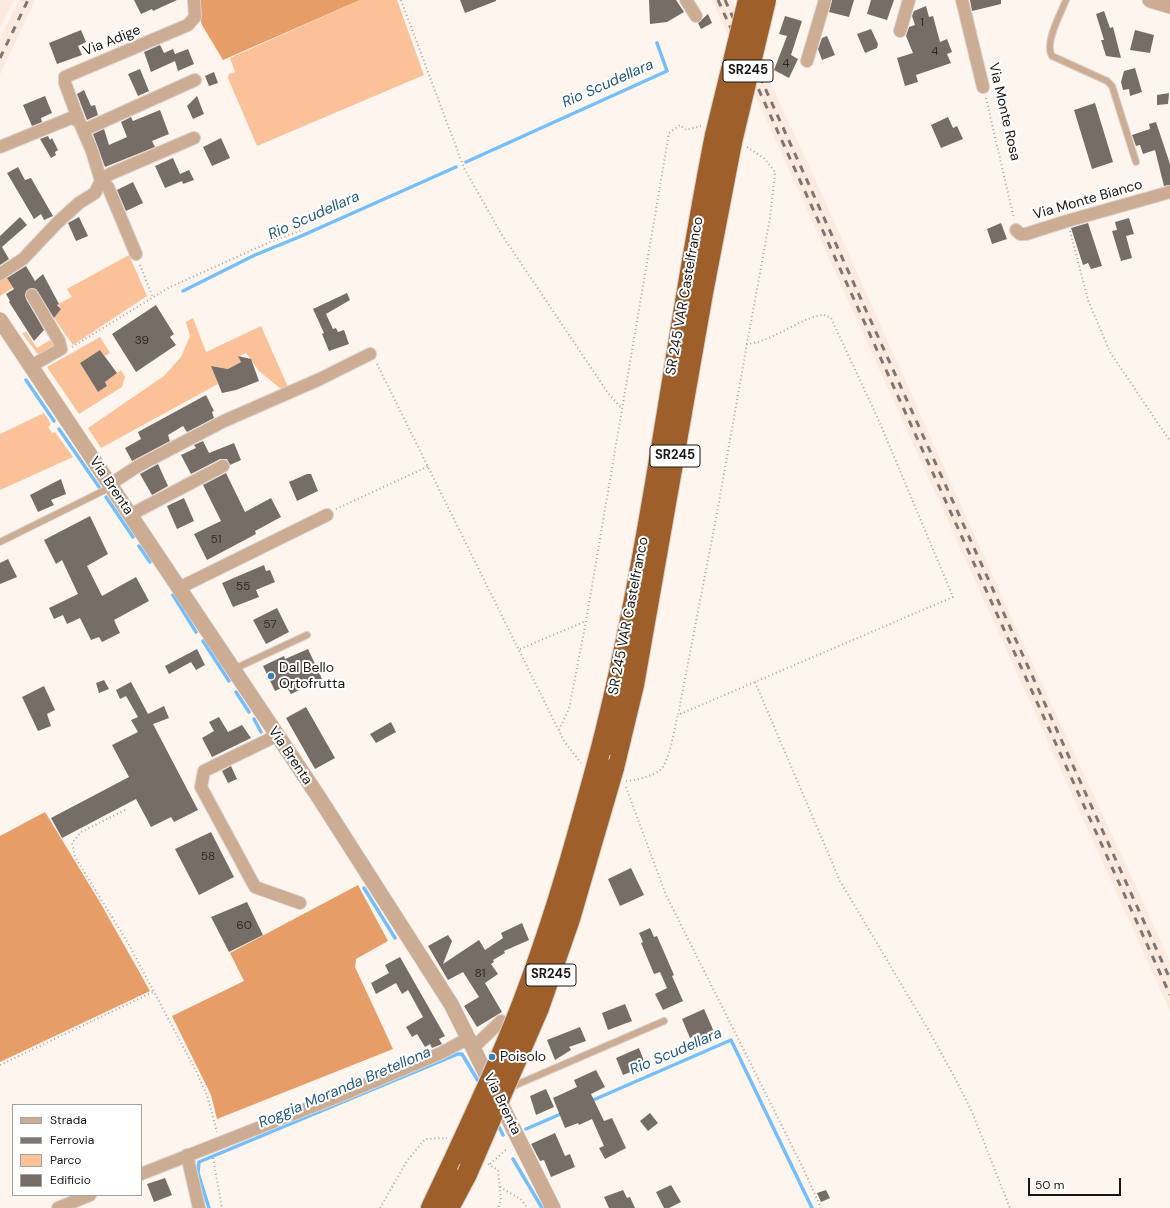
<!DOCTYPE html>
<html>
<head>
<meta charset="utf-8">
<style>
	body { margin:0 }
	#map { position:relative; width:1170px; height:1208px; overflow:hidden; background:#fef5ef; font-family:"DM Sans",sans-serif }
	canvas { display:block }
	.legend { position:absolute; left:12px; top:1104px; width:130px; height:92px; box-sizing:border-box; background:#fff; border:1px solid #a3a2a1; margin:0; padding:5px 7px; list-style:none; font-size:12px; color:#191613 }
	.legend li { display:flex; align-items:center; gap:8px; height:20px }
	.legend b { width:20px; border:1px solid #a3a2a1 }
	.scale { position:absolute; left:1028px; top:1178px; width:93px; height:18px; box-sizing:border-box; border:2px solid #191613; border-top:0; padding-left:5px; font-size:12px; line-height:14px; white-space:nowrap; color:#191613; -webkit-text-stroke:3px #fff; paint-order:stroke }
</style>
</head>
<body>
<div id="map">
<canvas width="1170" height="1208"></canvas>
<ul class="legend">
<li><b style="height:5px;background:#cdac94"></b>Strada</li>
<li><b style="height:5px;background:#7d7773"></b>Ferrovia</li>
<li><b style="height:11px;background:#fbc29a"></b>Parco</li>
<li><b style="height:11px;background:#776d67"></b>Edificio</li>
</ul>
<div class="scale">50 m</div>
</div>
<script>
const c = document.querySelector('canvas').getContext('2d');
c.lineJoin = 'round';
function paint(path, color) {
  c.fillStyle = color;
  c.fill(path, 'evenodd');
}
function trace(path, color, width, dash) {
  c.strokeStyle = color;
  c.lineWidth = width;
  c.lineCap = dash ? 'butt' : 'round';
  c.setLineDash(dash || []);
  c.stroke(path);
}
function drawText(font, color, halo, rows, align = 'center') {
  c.font = font + ' "DM Sans",sans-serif';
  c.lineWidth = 4;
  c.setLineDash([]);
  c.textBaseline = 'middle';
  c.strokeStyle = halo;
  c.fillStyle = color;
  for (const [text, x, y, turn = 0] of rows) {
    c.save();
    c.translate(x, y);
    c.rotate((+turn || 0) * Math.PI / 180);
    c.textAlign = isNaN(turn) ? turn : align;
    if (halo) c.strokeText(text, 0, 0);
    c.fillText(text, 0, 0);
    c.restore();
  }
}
paint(new Path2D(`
	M0 0H14L0 29Z
	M19 0H35L0 75V39Z
	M712 0H732L821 192 1016 628 1139 893 1170 962V1011Z`), '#fceade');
paint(new Path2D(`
	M360 0H397L424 75 257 146 228 78 229 74 235 72 230 58Z
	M129 255 147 296 73 345 54 318 61 309 58 304 72 297 67 289Z
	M5 274 9 280 19 284 0 296V277Z
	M193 318 206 352 261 326 288 387 281 389 259 371 246 353 239 356 241 362 228 369 212 366 218 384 101 448 88 428 164 376 181 357 190 336 186 322Z
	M26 332 37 348 55 337 56 347 39 356 22 333Z
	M100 337 110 353 105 356 100 350 80 363 98 392 107 386 105 382 121 370 125 377 122 387 79 414 47 367Z
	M44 413 51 424 48 427 52 433 55 432 73 457 0 490V434Z`), '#fbc29a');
paint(new Path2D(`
	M195 0H360L223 60 202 25Z
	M45 812 101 904 150 991 0 1062V836Z
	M358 885 388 941 356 959 355 967 393 1049 217 1119 211 1095 172 1016 244 981 230 953Z`), '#e79d67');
trace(new Path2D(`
	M466 162 667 71 657 43
	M183 291 255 255 299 237 456 167
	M26 380 54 421
	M59 429 99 487
	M106 497 133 537
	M139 546 150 562
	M173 595 196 632
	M203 641 229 681
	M236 692 249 712
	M254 719 261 732
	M364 888 395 938
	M591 1101 731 1040 812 1208
	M497 1123 503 1135
	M526 1129 563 1113
	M513 1159 542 1208
	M209 1208 198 1173 199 1162 458 1054H462L480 1084`), '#74bffa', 3.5);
paint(new Path2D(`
	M134 0H177L153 11 152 9 141 14Z
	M460 0H496V1L465 13Z
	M649 0H676L684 12 667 22 650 24Z
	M832 0H854L849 17 829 12Z
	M871 0H894L887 20 867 14Z
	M970 0H1001V4L972 11Z
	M926 6 929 17 933 16 940 42 947 39 952 52 947 54 951 63 916 75 918 82 905 86 897 58 913 53 906 36 909 27 915 25 912 16 914 11Z
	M1104 11 1110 28 1113 27 1121 58 1106 56 1101 40H1104L1096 14Z
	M708 14 712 23 701 29 698 23Z
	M785 16 802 21 791 55 798 59 789 78 774 70 787 36 779 34Z
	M871 29 878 44 877 48 865 53 857 34Z
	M81 30 86 42 78 46 82 55 57 64 49 43Z
	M1135 30 1154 35 1150 53 1130 50Z
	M827 36 835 55 822 60 818 49 822 38Z
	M160 45 164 53 173 49 175 54 188 49 194 64 178 71 175 61 151 72 144 52Z
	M1135 68 1142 92 1130 96 1129 89 1123 90 1121 82 1124 71Z
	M140 69 149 91 138 96 128 74Z
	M214 72 218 83 209 86 205 76Z
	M84 90 91 106 95 105 98 115 87 120 77 94Z
	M1169 93 1168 104 1157 105V95Z
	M45 96 52 113 41 118 42 122 32 126 23 105Z
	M197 96 204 114 193 119 187 106Z
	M1095 103 1113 162 1092 169 1074 110Z
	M160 110 169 134 152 141 155 147 105 167 93 134 104 129 109 145 127 137 121 122 131 117 133 121Z
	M948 117 953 128 957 126 963 139 941 148 931 125Z
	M1156 122 1170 164V185L1164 186 1155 150 1143 154 1140 145 1136 146 1132 135 1150 129 1149 124Z
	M48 136 50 140 52 138 58 150 55 152 56 155 51 158 40 139Z
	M221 138 230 158 212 166 203 147Z
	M173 158 180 174 189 170 194 180 183 184 182 181 165 188 155 166Z
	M18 167 25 180 31 178 53 216 44 220 41 214 34 219 7 173Z
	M133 182 143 203 126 211 117 190Z
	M20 217 27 225 2 247 9 259 0 265V236Z
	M79 217 88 236 76 241 68 223Z
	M1129 218 1134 234 1126 236 1132 258 1121 261 1112 231 1117 230 1115 222Z
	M1001 223 1007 239 992 244 987 229Z
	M1088 223 1102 266 1091 269 1088 263 1083 265 1071 228Z
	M26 266 35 281 43 274 59 304 57 305 61 309 54 318 36 289 32 288 26 291V299L44 330 34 341 9 302 10 301 6 294 14 289 7 278Z
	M347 293 350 300 326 314 333 329 336 328 338 332 344 330 349 344 329 351 322 334 324 333 313 309Z
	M156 305 174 334 170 337 176 345 136 372 112 334Z
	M100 350 117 373 105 382 107 386 98 392 80 363Z
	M238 356 251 359 259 381 236 390 222 393 211 366 228 369 241 362Z
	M206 395 214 411 212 412 214 418 187 432 183 426 168 435 170 441 132 461 125 448 141 439 138 432Z
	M203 441 209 453 234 443 241 460 230 465 227 459H220L191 474 181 455 196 448 194 445Z
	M158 464 168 486 152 495 140 474Z
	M226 473 245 512 271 498 281 517 255 531 256 534 207 560 194 534 221 521 203 485Z
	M307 474H311L318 491 297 501 289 482Z
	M61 479 66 494 51 500 54 505 38 512 30 495Z
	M184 498 194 521 177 529 167 506Z
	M90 516 108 554 87 566 102 596 136 577 149 601 114 620 120 633 102 642 99 637 91 640 80 618 67 624 63 615 54 619 49 608 78 594 62 560 56 564 44 540Z
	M8 559 17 577 0 584V563Z
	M264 565 266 571 270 570 275 582 256 590 259 597 233 607 222 583Z
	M277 608 289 632 266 644 253 620Z
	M197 649 205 665 196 670 191 662 169 674 165 666Z
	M308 649 322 679 291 694 286 686 275 691 263 666 284 656 285 659Z
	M104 680 109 689 99 693 96 683Z
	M131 682 148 714 164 706 169 718 153 724 198 810 174 822 171 817 151 827 136 799 62 838 51 818 129 777 112 745 138 732 131 720 138 717 126 696 120 699 116 690Z
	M44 686 55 710 47 714 51 726 38 731 22 697Z
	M306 707 335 758 315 769 286 718Z
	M219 717 228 732 242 725 251 738 212 757 202 738 214 731 209 722Z
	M391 722 396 732 376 743 370 734Z
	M231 766 237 779 228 783 222 771Z
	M211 832 234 877 199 895 175 849Z
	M631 868 644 895 620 906 608 879Z
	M247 902 263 935 229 952 211 917Z
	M522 923 529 940 504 951 505 953 493 960 494 962 491 964 498 974 485 983 502 1012 477 1027 464 1006 479 997 463 972 448 980 428 946 448 935 452 941 443 964 479 940 485 950 503 938 501 933Z
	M650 928 654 937 657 936 674 975 672 976 683 1001 663 1010 655 994 667 988 660 972 654 974 641 943 643 942 639 933Z
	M400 957 445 1036 439 1039 442 1044 432 1048 430 1044 425 1047 417 1034 412 1037 406 1027 423 1017 408 990 402 994 396 983 376 994 371 983 389 973 385 965Z
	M625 1004 632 1021 608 1030 602 1013Z
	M704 1009 715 1034 702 1040 699 1034 690 1038 682 1019Z
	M580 1027 586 1041 569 1047 571 1050 555 1060 547 1040Z
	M639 1048 646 1066 623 1075 616 1058Z
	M596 1070 605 1087 591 1094 604 1121 612 1118 626 1148 605 1159 599 1148 604 1146 592 1119 579 1125 578 1123 565 1128 553 1098 577 1087 574 1080Z
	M546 1089 554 1107 536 1115 530 1096Z
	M650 1113 658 1123 648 1131 640 1121Z
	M555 1133 565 1156 570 1154 575 1167 551 1177 544 1160 540 1161 531 1144Z
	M165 1178 172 1195 154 1202 147 1184Z
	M671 1185 681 1202 669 1208H664L656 1192Z
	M623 1190 627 1198 630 1197 635 1208H609L604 1197Z
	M826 1190 830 1198 821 1202 817 1193Z`), '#776d67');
const service = new Path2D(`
	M1066 0C1061 13 1044 43 1052 56L1107 81 1112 86 1136 162
	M0 542 111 487
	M234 669 307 635
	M509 1088 664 1021`);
const minor = new Path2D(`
	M686 0 696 16
	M962 0 983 87
	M900 31 909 0
	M807 61 825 0
	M79 121 65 83V77L188 25 195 17 194 0
	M84 130 195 80
	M0 147 71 118 79 121 92 151 101 181 95 193 79 203 57 223 23 259 0 274
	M1016 230 1020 234H1026L1067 221 1170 192
	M136 254 108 187 101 181 110 174 194 138
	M31 366 61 349 59 341 32 295
	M109 485 138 466 224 421 320 379 370 354
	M130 515 223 466
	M179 588 327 515
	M276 736 204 771 201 787 255 887 300 903
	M474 1047 501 1021
	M187 1155 199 1208
	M141 1174 347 1093 441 1053 469 1038
	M58 1208 90 1195`);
const tertiary = new Path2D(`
	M1150 0 1170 6
	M0 320 318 796 451 1004 553 1208`);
const trunk = new Path2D(`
	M600 752C652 550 674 340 715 135
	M614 768 634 685 703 293 732 142
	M431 1208 456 1155
	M449 1208 467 1174`);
trace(service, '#d9d1cc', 8);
trace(minor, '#d9d1cc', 14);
trace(tertiary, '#d9d1cc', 16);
trace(trunk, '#d9d1cc', 22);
trace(new Path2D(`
	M401 0 464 168 502 235 608 393 622 409
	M986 98 1014 219
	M747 147 765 159 775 172 770 218 747 344
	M1070 231 1088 300 1110 352 1170 441
	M140 265 153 298
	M824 315 831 318 879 421 953 597 678 715 717 513 747 344C775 341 800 317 824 315Z
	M72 347 170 287 270 242 302 230
	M377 364 564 741 581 763
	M336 509 429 466
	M520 649 586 621
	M755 682 840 881 929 1031 956 1080 972 1112 1010 1208
	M559 730 569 709 586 621 669 133 680 125 686 130 701 126
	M626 781C636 780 650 777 659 771 670 763 674 728 678 715
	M626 787 666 895 803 1168 821 1208
	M125 810 81 832 72 843 75 857 128 943 196 1071 207 1095 217 1132
	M0 1065 153 992
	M213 1158 222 1208
	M488 1164 498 1170 501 1200 498 1208
	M490 1164 508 1148
	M500 1187 522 1200 527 1208
	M380 1208 407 1161 425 1139 447 1138`), '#aba49f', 2, [1, 3]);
trace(service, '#cdac94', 6);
trace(minor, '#cdac94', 12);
trace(tertiary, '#cdac94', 15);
trace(trunk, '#9e5f2b', 20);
trace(new Path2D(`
	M718 0 1170 995
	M725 0 1170 979
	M0 58 28 0`), '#7d7773', 3, [7, 7]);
const trunkBridge = new Path2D(`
	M715 135 748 0
	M732 142 766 0
	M456 1155C482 1098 509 1041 530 982 558 907 579 829 600 752
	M467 1174 539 1008 570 919 614 768`);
trace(trunkBridge, '#d9d1cc', 22, []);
trace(trunkBridge, '#9e5f2b', 20);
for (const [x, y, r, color] of [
	[271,676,4,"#3981b6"],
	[492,1057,4,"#3981b6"]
]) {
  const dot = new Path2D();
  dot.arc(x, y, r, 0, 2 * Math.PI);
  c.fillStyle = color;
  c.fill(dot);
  trace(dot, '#fff', 1.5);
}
drawText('12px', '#302c28', null, [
	["1",922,23],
	["4",935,52],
	["4",786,64],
	["39",142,341],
	["51",216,540],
	["55",243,587],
	["57",270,625],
	["58",208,857],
	["60",244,926],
	["81",480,974]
]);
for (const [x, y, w] of [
	[748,71,50],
	[675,456,50],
	[551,975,50]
]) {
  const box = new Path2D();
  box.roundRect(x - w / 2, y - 11, w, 22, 3);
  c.fillStyle = '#fff';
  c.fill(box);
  trace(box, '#191613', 1);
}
drawText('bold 13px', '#191613', null, [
	["SR245",748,71],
	["SR245",675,456],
	["SR245",551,975]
]);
drawText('14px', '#191613', '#fff', [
	["Via Adige",112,41,-22],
	["Via Monte Rosa",1004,112,77],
	["Via Monte Bianco",1088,200,-16],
	["SR 245 VAR Castelfranco",685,296,-80],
	["Via Brenta",111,486,56],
	["SR 245 VAR Castelfranco",629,616,-79],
	["Via Brenta",290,756,56],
	["Via Brenta",502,1104,64]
]);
drawText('14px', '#191613', '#fff', [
	["Dal Bello",279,668],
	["Ortofrutta",279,684],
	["Poisolo",500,1057]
], 'left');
drawText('italic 15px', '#235980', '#fff', [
	["Rio Scudellara",608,84,-24],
	["Rio Scudellara",314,216,-24],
	["Rio Scudellara",676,1052,-23],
	["Roggia Moranda Bretellona",345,1088,-23]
]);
</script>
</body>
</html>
